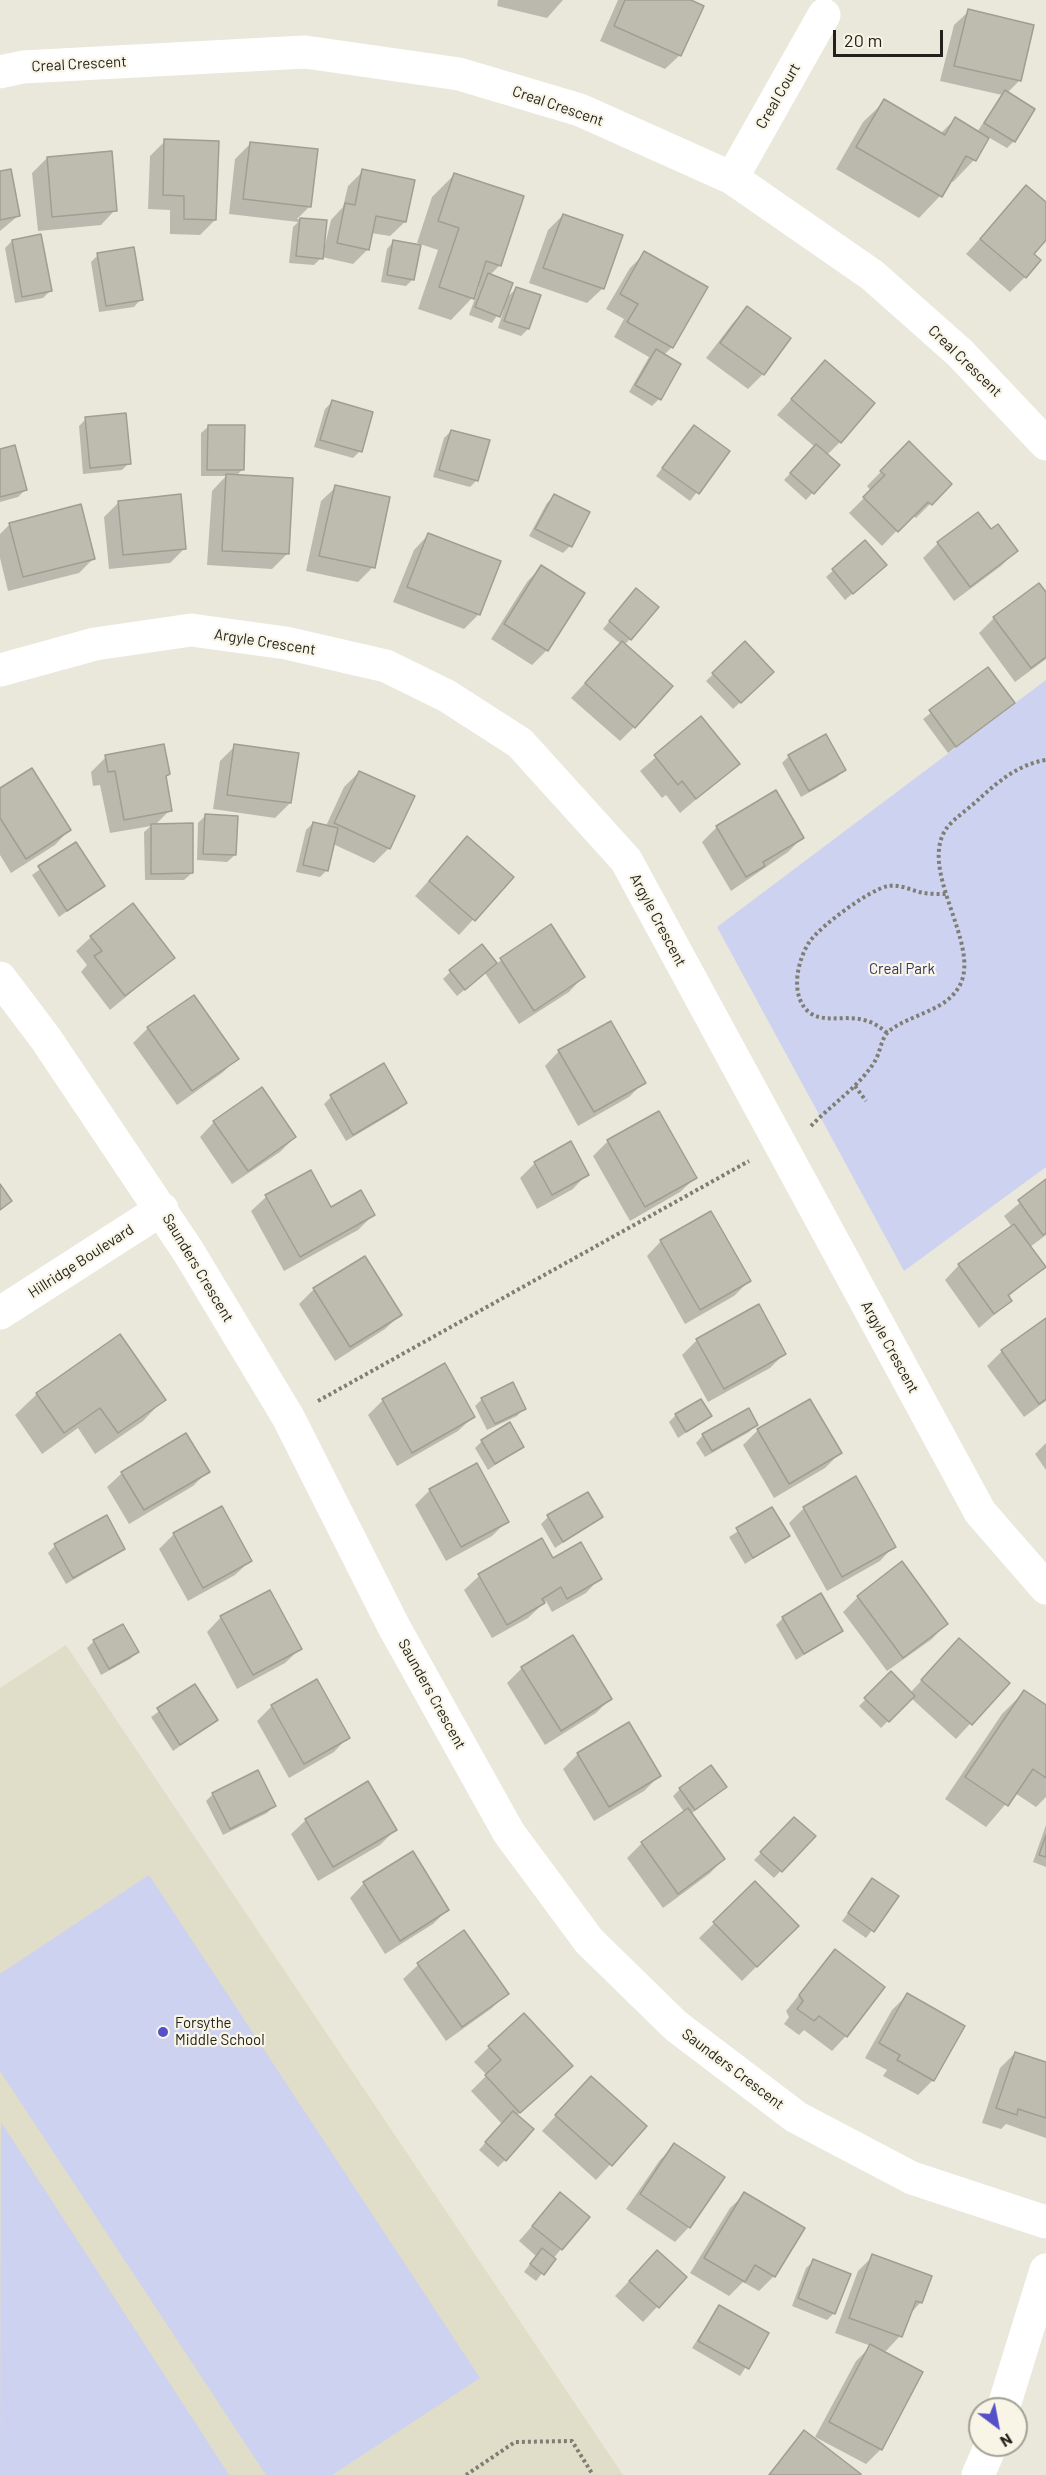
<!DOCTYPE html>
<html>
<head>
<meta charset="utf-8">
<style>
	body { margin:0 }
	#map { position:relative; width:1046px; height:2475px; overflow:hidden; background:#eae8da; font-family:Barlow,sans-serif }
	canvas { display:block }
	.north { position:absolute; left:968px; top:2397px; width:60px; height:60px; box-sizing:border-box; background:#f8f5e7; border:2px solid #a2a096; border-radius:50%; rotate:148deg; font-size:16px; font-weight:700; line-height:24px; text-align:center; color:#22211c }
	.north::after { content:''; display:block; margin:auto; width:21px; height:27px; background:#5550c7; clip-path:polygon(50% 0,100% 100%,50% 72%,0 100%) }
	.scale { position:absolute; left:833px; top:30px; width:110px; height:27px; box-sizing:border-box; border:3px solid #22211c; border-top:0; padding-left:8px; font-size:18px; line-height:21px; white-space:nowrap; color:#22211c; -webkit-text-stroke:4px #f8f5e7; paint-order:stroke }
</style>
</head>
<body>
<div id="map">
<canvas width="1046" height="2475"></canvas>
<div class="north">N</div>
<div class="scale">20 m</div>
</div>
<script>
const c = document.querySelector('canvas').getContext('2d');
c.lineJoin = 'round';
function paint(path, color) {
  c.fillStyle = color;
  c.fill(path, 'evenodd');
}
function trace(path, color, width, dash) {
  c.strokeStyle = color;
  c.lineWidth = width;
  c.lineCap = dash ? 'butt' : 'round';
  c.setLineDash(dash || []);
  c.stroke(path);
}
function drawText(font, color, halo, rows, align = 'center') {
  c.font = font + ' Barlow,sans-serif';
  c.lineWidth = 4.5;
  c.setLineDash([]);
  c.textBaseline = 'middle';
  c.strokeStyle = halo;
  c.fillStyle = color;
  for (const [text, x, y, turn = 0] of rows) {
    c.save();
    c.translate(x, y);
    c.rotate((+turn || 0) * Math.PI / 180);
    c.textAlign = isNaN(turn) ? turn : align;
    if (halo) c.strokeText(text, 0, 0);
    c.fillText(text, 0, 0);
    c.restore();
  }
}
paint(new Path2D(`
	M66 1645 623 2475H0V1688Z`), '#e0ddc8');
paint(new Path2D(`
	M1046 680V1167L904 1271 717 927Z
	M149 1875 480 2378 332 2475H266L0 2071V1974Z
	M1 2122 229 2475H0Z`), '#ced2f1');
paint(new Path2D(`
	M498 0H563L547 18 497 6Z
	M618 0H688L680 55 665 69 600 41Z
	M969 11 1019 81 1007 93 1014 141 1007 148 988 137 974 160 953 182 950 180 940 196 919 218 836 169 863 122 885 101 940 134 955 119 977 132 1002 95 940 81 954 25Z
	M165 141 215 220 200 235 170 234V210L148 209 150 156Z
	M250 144 310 206 297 219 325 222 322 249H324L331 220 343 207 348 186 363 171 405 222 390 236 371 233 368 249 353 264 322 257 314 265 289 263 293 227 298 222 229 214 235 159Z
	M47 158 115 210 101 225 38 231 32 173Z
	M0 173 18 216 0 231Z
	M454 175 500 265 490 275 505 299 516 289 528 329 521 336 498 328 504 309 502 308 492 323 469 315 479 287 476 286 473 297 451 320 418 309 438 250 417 243 432 197Z
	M1026 187 1046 204V237L1032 254 1025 277 1010 292 966 254Z
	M563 215 621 236 602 289 587 303 529 283 548 230Z
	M12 241 50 291 43 298 15 303 5 248Z
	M394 241 413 279 406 286 381 282 387 249Z
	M645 253 672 347 664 355 659 399 652 406 629 392 649 357 614 337 624 319 606 309 630 268Z
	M98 255 141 299 134 307 99 312 91 262Z
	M747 308 789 338 763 374 748 389 706 358 733 323Z
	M811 377 840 442 827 455 838 465 806 500 784 480 815 447 777 415Z
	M332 402 360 451 353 458 314 447 325 409Z
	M86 419 129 463 122 470 83 474 79 426Z
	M209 426 243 469 236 476 287 554 272 569 207 565 212 491 226 476H201V433Z
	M694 427 728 452 690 501 656 476Z
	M451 431 477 480 470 487 433 477 444 438Z
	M909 443 950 484 916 518 912 515 882 546 849 513 871 491 867 486Z
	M0 451 25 490 18 497 0 502Z
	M336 487 373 567 358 582 306 571 321 501Z
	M554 496 588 513 570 546 563 553 529 536 547 503Z
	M119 502 185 548 170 563 109 569 104 517Z
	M978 514 991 531 1016 551 1001 566 954 601 923 558 938 543Z
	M10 524 94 558 79 573 8 591 0 558V534Z
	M428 535 479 614 464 629 393 602 414 550Z
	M864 542 878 572 845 600 826 577Z
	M541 567 547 650 532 665 491 639 527 582Z
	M1039 585 1046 595V659L1015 682 979 633 994 618Z
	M629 597 630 639 624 645 634 727 620 741 571 698 621 644 603 629Z
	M745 643 772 672 733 709 706 681Z
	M988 669 1013 703 948 753 923 719Z
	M701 718 738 764 680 813 666 795 662 798 640 771Z
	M235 746 290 803 275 818 213 809 220 761Z
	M789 756 844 770 837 777 801 797 782 763Z
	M106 757 169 774 164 778 170 810 155 825 192 873 184 880H145L144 832 151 826 110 833 100 785 93 786 91 772Z
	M359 772 389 848 374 863 333 844 327 870 320 877 296 872 306 830 313 823 326 826 344 787Z
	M0 790 69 830 55 845 11 873 0 855Z
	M205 816 235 855 227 862 197 860 198 823Z
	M717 827 802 838 788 852 731 891 702 842Z
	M467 838 512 877 459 935 415 896Z
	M75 844 103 885 59 917 32 875Z
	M550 926 583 977 569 992 519 1024 485 973 457 996 443 979 450 972 496 964Z
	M91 937 173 958 110 1010 81 972 87 965 76 951Z
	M148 1028 237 1059 222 1073 177 1105 133 1043Z
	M559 1051 644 1082 629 1097 578 1126 545 1066Z
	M384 1065 406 1103 398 1110 346 1141 324 1104 331 1097Z
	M214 1122 295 1137 280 1152 232 1184 200 1137Z
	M608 1141 695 1178 680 1192 630 1221 593 1156Z
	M535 1163 587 1174 573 1189 537 1209 520 1178Z
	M1046 1181V1235L1030 1247 1044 1267 1008 1297 1010 1301 979 1328 945 1280 959 1265 1012 1227 1004 1216Z
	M266 1197 331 1209 373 1215 358 1230 284 1271 251 1211Z
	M661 1241 749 1281 734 1296 685 1324 647 1256Z
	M314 1289 400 1315 385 1329 335 1361 299 1304Z
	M1046 1320V1401L1024 1417 987 1366 1002 1351Z
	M697 1340 785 1353 770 1368 708 1402 682 1355Z
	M37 1394 164 1399 143 1421 95 1454 78 1428 42 1454 15 1415Z
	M482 1399 524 1408 517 1416 487 1430 475 1406Z
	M383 1400 473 1417 458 1431 397 1466 368 1415Z
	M676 1415 710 1416 678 1438 669 1422Z
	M756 1425 749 1432 705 1457 696 1443 703 1435Z
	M758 1430 840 1453 825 1468 774 1498 743 1445Z
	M482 1441 522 1446 488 1470 475 1448Z
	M1046 1443V1470L1035 1454Z
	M208 1471 193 1486 129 1524 107 1487 122 1473Z
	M430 1490 507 1521 492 1536 446 1561 415 1505Z
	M804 1508 894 1546 880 1561 827 1591 789 1523Z
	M772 1509 788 1536 745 1564 729 1537Z
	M548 1517H601L555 1548 541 1524Z
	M174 1534 250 1561 235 1575 188 1601 159 1549Z
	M55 1546 124 1548 116 1555 66 1584 48 1553Z
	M553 1560 600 1578 586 1593 552 1612 546 1601 528 1618 492 1638 464 1590 479 1576Z
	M902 1564 946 1624 932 1639 887 1671 843 1612 858 1597Z
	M221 1617 300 1649 285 1663 237 1689 207 1632Z
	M783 1618 841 1630 796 1660 776 1625Z
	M94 1641 137 1652 130 1659 101 1675 87 1648Z
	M945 1655 1007 1684 956 1739 911 1698 881 1728 859 1706 891 1674 910 1693Z
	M522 1668 610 1699 596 1713 545 1745 507 1683Z
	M195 1686 216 1720 173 1751 151 1717Z
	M1024 1692 1046 1707V1797L1036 1807 1015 1793 986 1827 945 1799 1002 1714Z
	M272 1706 348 1737 334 1752 289 1778 257 1721Z
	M578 1754 659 1776 644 1791 594 1821 563 1769Z
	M725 1787 691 1814 724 1859 709 1874 663 1908 627 1858 642 1843 684 1812 673 1796 680 1789Z
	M213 1794 274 1806 267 1813 223 1835 206 1801Z
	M794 1819 813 1836 774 1878 754 1860Z
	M306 1820 395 1830 380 1845 318 1881 291 1834Z
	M1046 1825V1867L1033 1862Z
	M872 1880 897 1897 866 1938 842 1921Z
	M364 1883 447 1910 433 1924 385 1954 350 1898Z
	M755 1883 797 1926 742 1981 699 1938Z
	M463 1932 507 1993 492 2008 446 2041 403 1979 418 1965Z
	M835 1951 846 2036 832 2051 804 2030 799 2035 784 2024 789 2017 786 2011Z
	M907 1995 963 2027 933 2080 918 2095 883 2076 887 2070 865 2058 892 2010Z
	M489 2047 556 2080 516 2116 505 2160 498 2167 479 2150 502 2124 471 2091 487 2075 474 2062Z
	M1015 2053 1046 2064V2138L1006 2124 1001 2129 982 2123 1000 2068Z
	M577 2092 645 2126 596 2180 542 2131Z
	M675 2145 689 2227 675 2242 626 2209 660 2160Z
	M560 2194 561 2249 536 2281 524 2272 536 2256 519 2241Z
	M745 2194 774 2276 759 2291 743 2282 729 2296 690 2273 730 2208Z
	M873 2256 921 2302 909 2315 900 2336 886 2351 878 2350 881 2449 866 2464 815 2437 856 2361 871 2346 835 2333 858 2271Z
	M814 2261 834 2313 827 2320 792 2306 806 2268Z
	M643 2266 685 2277 643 2322 615 2296Z
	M719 2307 767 2334 740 2376 692 2348Z
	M804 2432 859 2475H768Z`), '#0003');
const building = new Path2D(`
	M625 0H691L704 6 681 56 614 26Z
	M968 9 1034 25 1021 81 954 66Z
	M1005 90 1035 109 1015 142 984 123Z
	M884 99 945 135 955 117 989 138 976 161 966 156 942 197 856 147Z
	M164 139 219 141 216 220 184 219V196L163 195Z
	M250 142 318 149 311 207 243 199Z
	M112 151 117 211 52 217 47 157Z
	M11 169 20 216 0 220V171Z
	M362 169 415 180 406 222 376 216 369 250 337 243 345 203 355 205Z
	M454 173 524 196 501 266 486 261 474 299 439 287 459 228 438 221Z
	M1026 185 1046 202V240L1034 254 1041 260 1026 278 980 239Z
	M563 214 623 235 604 289 543 268Z
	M300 218 327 220 323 259 296 256Z
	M41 234 52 291 22 297 12 240Z
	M393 240 421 245 414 280 387 275Z
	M134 247 143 300 106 306 97 253Z
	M644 251 708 287 673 348 627 322 638 304 620 294Z
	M488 273 513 283 500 317 475 307Z
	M516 287 541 295 529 329 504 321Z
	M747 306 791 338 764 375 720 343Z
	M656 349 681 364 661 400 635 385Z
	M825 360 875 403 841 443 791 399Z
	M332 400 373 412 362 452 320 440Z
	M126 413 131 464 90 468 85 417Z
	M208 425H245L244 470H207Z
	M694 425 730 451 699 494 662 468Z
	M451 430 490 440 478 481 439 470Z
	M909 441 952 484 932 505 928 502 898 532 863 497 885 475 880 471Z
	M816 444 840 465 814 494 790 473Z
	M15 445 27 490 0 497V449Z
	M226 474 293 478 289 554 222 551Z
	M335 485 390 497 375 568 319 556Z
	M181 494 186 549 123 555 118 501Z
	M554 494 590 512 572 547 535 529Z
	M81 504 95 559 23 577 9 523Z
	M978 512 991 529 998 524 1018 551 970 587 937 542Z
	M428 533 501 561 480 615 407 587Z
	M865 540 887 565 853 594 832 569Z
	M541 565 585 593 548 651 504 624Z
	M1039 583 1046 592V657L1031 668 993 617Z
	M636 588 659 607 631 640 609 621Z
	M622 641 673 686 635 728 585 683Z
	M745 641 774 672 741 703 712 673Z
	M988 667 1015 703 956 747 929 710Z
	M701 716 740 764 696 799 682 781 678 785 654 755Z
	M826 734 846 770 809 791 788 755Z
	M164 744 170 774 166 776 172 811 124 820 115 771 108 772 105 755Z
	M234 744 299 753 291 803 227 795Z
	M32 768 71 830 26 859 0 818V788Z
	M359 771 415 796 390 849 334 823Z
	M776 790 804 838 763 862 765 866 746 877 716 826Z
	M205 814 238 816 236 855 203 854Z
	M313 822 338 828 328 871 303 865Z
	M193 823V873L151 874V824Z
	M467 836 514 877 475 921 429 881Z
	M76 842 105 886 67 911 38 866Z
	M133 903 175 958 125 996 94 956 102 951 90 936Z
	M551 924 585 977 534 1011 500 958Z
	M482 944 497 963 465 990 449 970Z
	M194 995 239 1059 192 1091 147 1027Z
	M611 1021 646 1083 594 1112 558 1050Z
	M384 1063 407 1103 353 1135 330 1095Z
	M262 1087 296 1137 248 1171 213 1121Z
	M659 1111 697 1178 645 1207 607 1140Z
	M571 1141 589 1175 552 1195 534 1162Z
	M311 1170 331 1207 361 1190 375 1215 300 1257 265 1195Z
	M1046 1179V1233L1043 1235 1018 1200Z
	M0 1184 12 1201 0 1210Z
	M711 1211 751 1281 700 1310 660 1240Z
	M1014 1224 1046 1267 1008 1295 1012 1301 994 1314 958 1264Z
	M365 1256 402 1315 350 1347 313 1288Z
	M759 1304 786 1354 724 1389 696 1339Z
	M1046 1318V1399L1039 1404 1001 1350Z
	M120 1334 166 1400 118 1433 100 1408 64 1433 36 1393Z
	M445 1363 475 1417 412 1453 382 1399Z
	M513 1382 526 1409 495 1424 481 1398Z
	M701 1399 712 1416 686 1432 675 1414Z
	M810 1399 842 1453 789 1484 757 1429Z
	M749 1408 758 1425 712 1451 702 1434Z
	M510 1422 524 1447 495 1464 481 1440Z
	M186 1433 210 1472 144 1510 121 1472Z
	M477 1463 509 1522 461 1547 429 1489Z
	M856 1476 896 1547 842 1577 803 1507Z
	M588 1492 603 1517 563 1542 547 1515Z
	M222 1506 252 1561 203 1588 173 1533Z
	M772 1507 790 1536 753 1558 736 1528Z
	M107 1515 125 1549 73 1578 54 1544Z
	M542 1538 553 1558 581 1542 602 1579 567 1599 561 1587 542 1599 545 1603 507 1625 478 1574Z
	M902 1561 948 1624 903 1658 857 1596Z
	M270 1590 302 1649 253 1675 220 1616Z
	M821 1593 843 1631 804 1654 782 1617Z
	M123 1624 139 1652 109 1669 93 1640Z
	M573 1635 612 1699 561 1731 521 1667Z
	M959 1638 1010 1683 972 1725 921 1680Z
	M891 1671 915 1696 889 1722 864 1698Z
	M317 1679 350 1738 304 1764 271 1705Z
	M195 1684 218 1720 180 1745 157 1708Z
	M1024 1690 1046 1705V1778L1033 1769 1008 1806 965 1777Z
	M629 1722 661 1776 609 1807 577 1753Z
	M711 1765 727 1787 695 1810 679 1788Z
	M258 1770 276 1806 230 1829 212 1793Z
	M368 1781 397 1830 333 1867 305 1819Z
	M688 1808 725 1859 678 1894 641 1842Z
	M794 1817 816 1836 782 1872 760 1852Z
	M1046 1835V1857L1039 1855Z
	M413 1851 449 1910 400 1941 363 1882Z
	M872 1878 899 1896 874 1932 848 1913Z
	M755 1881 799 1926 757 1967 713 1922Z
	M464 1930 509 1994 462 2027 417 1963Z
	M835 1949 885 1987 847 2037 819 2016 814 2021 797 2009 803 2001 799 1995Z
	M907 1993 965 2026 934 2081 897 2060 900 2055 879 2043Z
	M524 2013 573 2066 520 2113 485 2075 501 2060 488 2046Z
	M1015 2052 1046 2062V2118L1018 2109 1017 2115 996 2108Z
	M591 2076 647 2126 612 2166 555 2115Z
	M513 2111 534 2129 506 2161 485 2142Z
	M674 2143 725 2177 690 2228 640 2194Z
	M560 2192 590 2217 562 2250 532 2226Z
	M744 2192 805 2228 775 2277 755 2265 745 2282 704 2258Z
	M542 2248 556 2259 544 2275 530 2264Z
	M657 2250 687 2277 659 2308 629 2281Z
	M872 2254 932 2276 922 2303 916 2301 902 2337 849 2318Z
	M813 2259 851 2274 835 2314 798 2298Z
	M719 2305 769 2333 749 2369 698 2341Z
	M870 2344 923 2372 882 2450 829 2422Z
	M804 2430 861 2474 860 2475H769Z`);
paint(building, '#bebcaf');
trace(building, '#a09e91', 1.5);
trace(new Path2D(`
	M887 1033C858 1006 831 1027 810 1013 789 997 797 960 810 941 822 925 869 890 888 886 901 884 912 891 924 893 931 894 939 894 947 894
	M855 1086 866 1101
	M811 1126C832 1104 859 1087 875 1061 880 1053 881 1039 888 1032 909 1014 946 1012 960 985 981 944 918 871 946 829 954 818 970 808 980 798 999 781 1019 764 1046 760
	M318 1401 749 1161
	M466 2475 515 2442 572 2441 593 2475`), '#7f7e74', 4, [3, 3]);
trace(new Path2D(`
	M0 72 23 67 305 52 459 74 580 110 732 178 872 275 960 353 1046 444
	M732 178 824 15
	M0 670 95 644 191 630 286 643 386 666 447 696 520 743 626 860 980 1512 1046 1588
	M0 978 46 1039 188 1251 288 1417 394 1627 509 1833 589 1941 676 2026 796 2117 912 2178 1046 2222
	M0 1313 162 1209
	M1003 2409 1046 2270
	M978 2475 991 2445`), '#fff', 33);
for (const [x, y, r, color] of [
	[163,2032,6,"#5550c7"]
]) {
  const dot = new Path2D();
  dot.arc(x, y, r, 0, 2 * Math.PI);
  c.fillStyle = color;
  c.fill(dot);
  trace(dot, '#f8f5e7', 2);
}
drawText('15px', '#22211c', '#f8f5e7', [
	["Creal Crescent",79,64,-3],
	["Creal Court",778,96,-60],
	["Creal Crescent",558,106,19],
	["Creal Crescent",965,361,44],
	["Argyle Crescent",265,642,9],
	["Argyle Crescent",658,920,62],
	["Hillridge Boulevard",81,1261,-33],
	["Saunders Crescent",198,1268,59],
	["Argyle Crescent",890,1347,61],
	["Saunders Crescent",432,1694,61],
	["Saunders Crescent",733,2069,37]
]);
drawText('15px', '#323361', '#f8f5e7', [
	["Creal Park",902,969]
]);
drawText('15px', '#22211c', '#f8f5e7', [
	["Forsythe",175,2023],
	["Middle School",175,2040]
], 'left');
</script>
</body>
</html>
